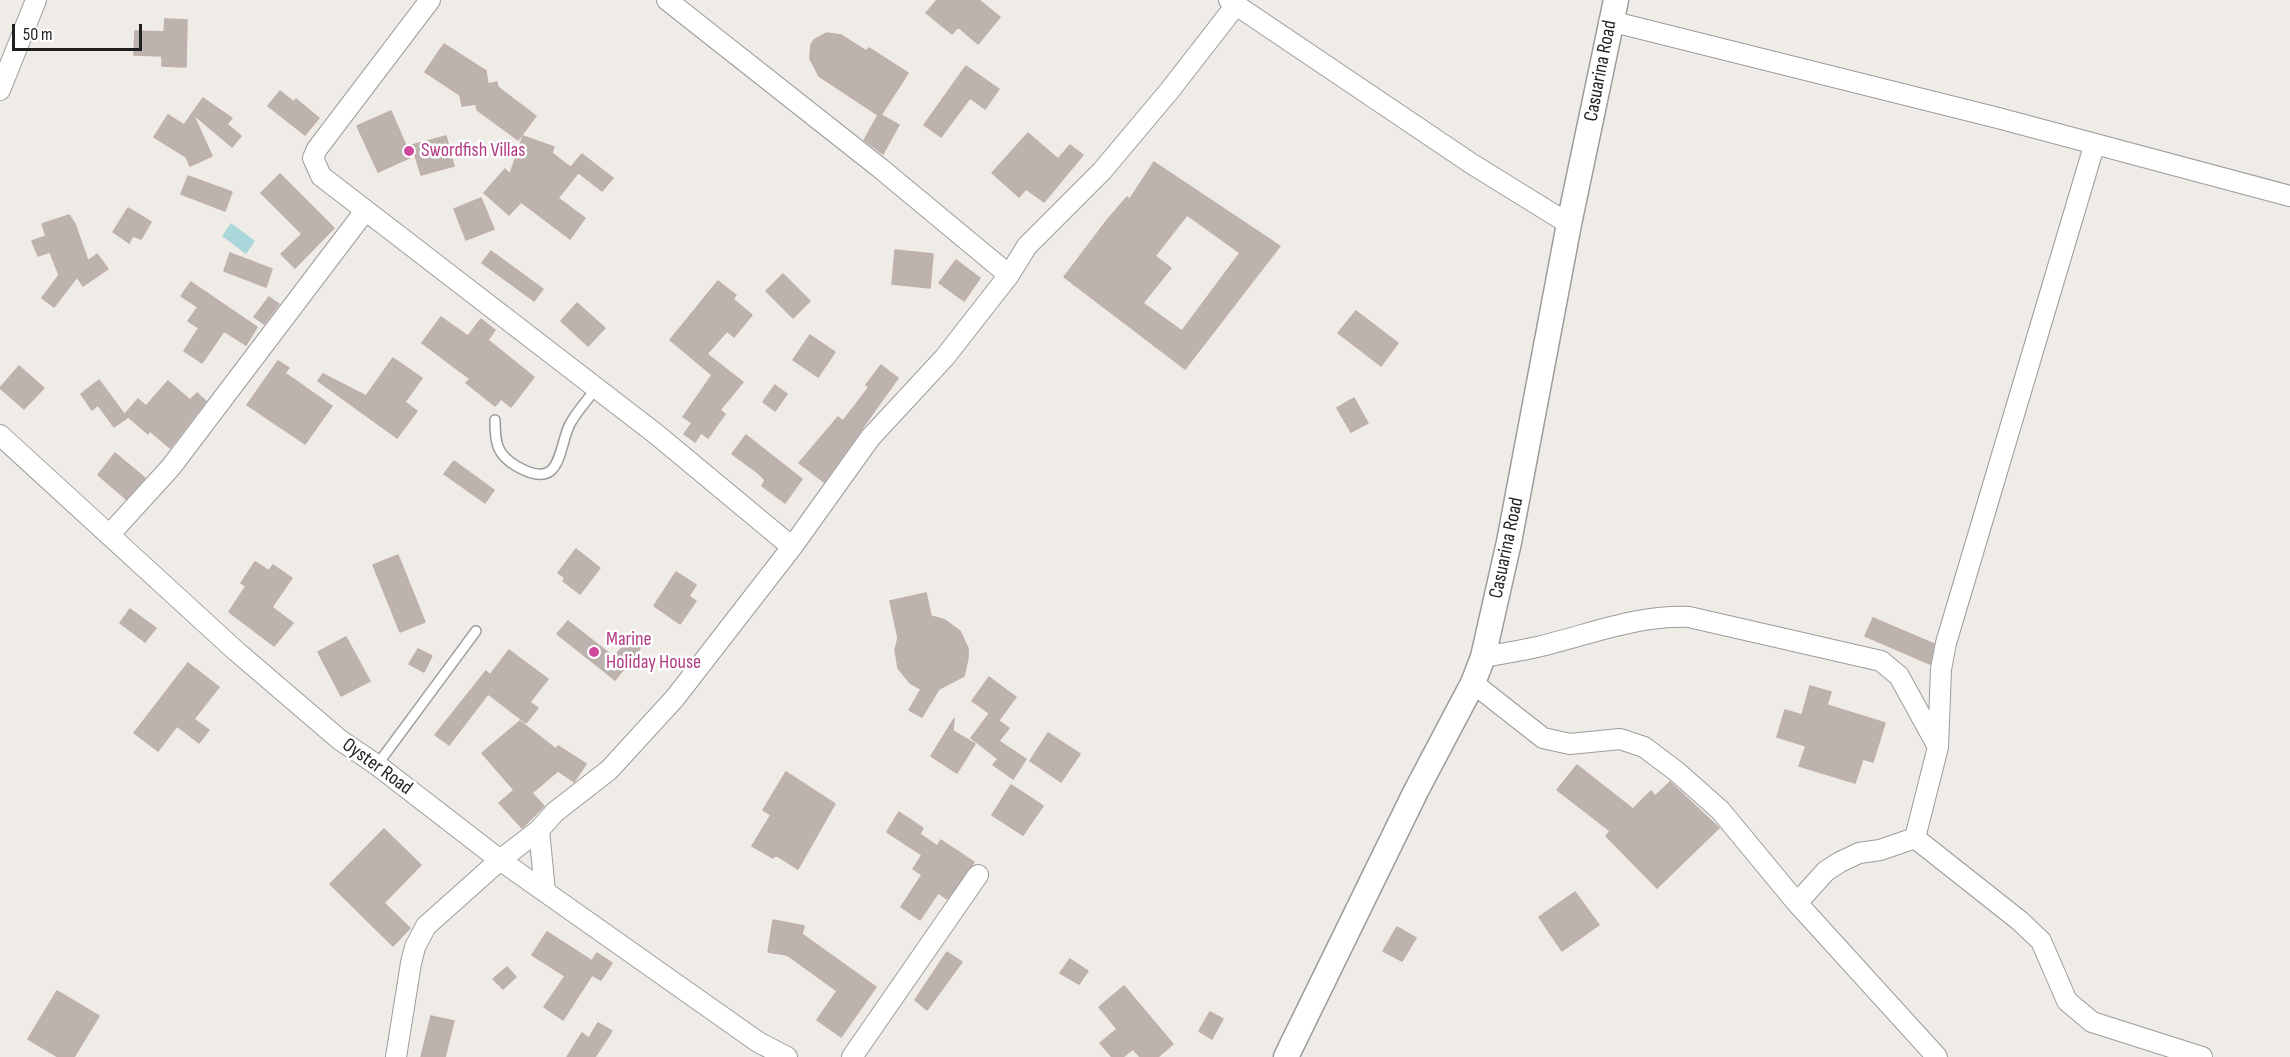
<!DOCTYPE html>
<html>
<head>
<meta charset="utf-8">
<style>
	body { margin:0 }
	#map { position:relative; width:2290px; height:1057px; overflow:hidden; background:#efebe6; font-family:"Sofia Sans Condensed",sans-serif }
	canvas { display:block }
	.scale { position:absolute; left:12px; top:24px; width:130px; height:27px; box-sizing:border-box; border:3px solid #1f1f1f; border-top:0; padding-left:8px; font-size:18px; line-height:21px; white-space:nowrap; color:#1f1f1f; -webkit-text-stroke:4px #fff; paint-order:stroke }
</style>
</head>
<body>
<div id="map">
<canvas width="2290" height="1057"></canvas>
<div class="scale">50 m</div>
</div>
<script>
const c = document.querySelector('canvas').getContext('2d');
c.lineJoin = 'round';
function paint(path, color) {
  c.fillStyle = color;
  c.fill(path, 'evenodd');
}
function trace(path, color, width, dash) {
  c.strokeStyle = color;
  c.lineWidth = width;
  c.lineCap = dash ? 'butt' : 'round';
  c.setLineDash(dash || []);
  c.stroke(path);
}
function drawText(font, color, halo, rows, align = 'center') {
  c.font = font + ' "Sofia Sans Condensed",sans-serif';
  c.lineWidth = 5;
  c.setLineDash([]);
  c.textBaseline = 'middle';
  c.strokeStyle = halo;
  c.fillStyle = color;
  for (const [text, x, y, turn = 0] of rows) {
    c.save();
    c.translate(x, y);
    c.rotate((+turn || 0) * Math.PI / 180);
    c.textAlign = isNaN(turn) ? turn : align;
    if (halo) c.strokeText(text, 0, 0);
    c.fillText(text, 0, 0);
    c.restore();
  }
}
paint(new Path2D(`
	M231 223 255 241 246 254 222 236Z`), '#aad7da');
const building = new Path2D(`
	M937 0H979L1000 17 978 44 958 27 952 34 926 13Z
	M165 19 187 20 186 67 162 66V56L134 55 135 31 164 32Z
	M827 33 841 35 866 51 869 48 908 73 881 115 899 125 883 154 864 140 878 115 819 76 810 59 811 45 814 40Z
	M444 44 486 71 488 84 497 82 498 87 536 116 518 140 477 110 476 104 462 106 460 95 425 72Z
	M966 66 999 89 985 109 970 98 941 137 924 125Z
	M280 91 294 102 296 99 319 118 305 135 268 106Z
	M203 98 232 118 227 124 241 136 232 147 193 114 212 156 190 166 186 157 154 137 168 115 184 125Z
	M391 111 411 157 378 172 357 126Z
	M1028 133 1058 159 1070 145 1083 155 1044 202 1026 189 1019 197 992 173Z
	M446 136 454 166 421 175 412 145Z
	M523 136 554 147 552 153 578 173 558 198 585 218 570 239 521 202 509 215 484 193 505 169 510 174Z
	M582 154 613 178 602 191 571 167Z
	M1154 162 1280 246 1185 369 1064 277 1108 219 1127 197 1130 199ZM1187 215 1240 253 1182 331 1143 303 1171 268 1155 256Z
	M280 174 334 228 295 268 281 254 302 234 261 193Z
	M188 176 232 192 225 211 181 194Z
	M481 198 494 229 466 240 454 209Z
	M128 208 151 222 141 239 133 236 129 243 113 232Z
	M69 215 75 224 88 261 97 254 108 269 83 286 77 277 54 307 42 298 59 275 50 252 38 256 32 241 46 236 42 224Z
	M895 250 933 254 930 288 892 284Z
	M491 251 543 289 534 301 482 263Z
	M230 253 272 269 266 287 224 271Z
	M956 260 980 278 964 301 939 283Z
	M783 274 810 301 793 318 766 291Z
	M718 281 736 295 733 299 752 315 734 337 727 331 707 354 743 382 720 410 725 414 708 438 701 433 695 442 684 434 692 423 683 417 712 375 670 340Z
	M191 282 257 327 246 345 224 331 202 363 184 351 199 328 188 321 198 307 181 296Z
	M269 297 279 304 264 324 254 317Z
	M577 303 605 328 588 346 561 321Z
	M1356 311 1398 343 1381 366 1338 333Z
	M441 317 468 336 481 319 495 330 488 340 534 377 511 407 501 399 495 406 466 383 470 379 422 343Z
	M810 335 835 352 818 377 793 360Z
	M393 358 422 378 405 402 417 411 397 438 318 381 323 374 366 396Z
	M278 361 289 368 285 373 332 406 305 444 247 405Z
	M881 365 898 378 824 482 799 463 838 417 843 421 869 387 866 385Z
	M19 366 44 388 24 409 0 388Z
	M99 380 127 418 114 427 98 405 92 410 81 394Z
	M168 381 190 400 197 393 206 401 170 448 150 431 148 434 125 414 138 399 146 406Z
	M775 385 787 394 775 411 763 402Z
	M1354 398 1368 423 1351 432 1337 408Z
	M746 435 802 479 785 503 762 486 765 480 758 473 732 454Z
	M115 453 145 478 126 499 98 475Z
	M454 461 494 490 485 503 444 474Z
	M576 549 600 568 580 594 563 581 565 578 558 573Z
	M398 555 425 622 400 632 373 565Z
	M255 562 269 571 273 565 292 578 272 607 293 623 274 646 229 612 246 586 241 583Z
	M676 572 696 585 689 596 696 601 680 624 654 606Z
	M926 593 931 616 945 620 960 631 968 648V658L964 676 939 689 922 717 909 710 921 689 910 683 898 668 895 650 898 638 890 601Z
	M130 609 156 628 145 642 120 623Z
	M1873 618 1934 644 1930 664 1865 636Z
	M568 621 614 657 630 638 641 647 615 680 557 634Z
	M346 637 370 681 341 696 318 652Z
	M418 649 432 656 424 672 409 664Z
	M509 650 548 679 530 702 538 708 526 723 488 694 449 745 435 735 486 671 490 675Z
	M188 663 219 687 194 719 209 730 199 743 177 726 158 751 134 733Z
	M989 677 1016 697 999 720 972 701Z
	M1810 686 1831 692 1827 705 1885 723 1873 762 1863 759 1855 783 1799 766 1806 746 1777 737 1785 710 1802 715Z
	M989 714 1009 728 999 741 1026 759 1013 779 993 765 998 759 971 738Z
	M954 719 953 731 975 744 957 773 931 756Z
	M520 721 556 749 558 746 586 764 574 782 558 771 532 793 544 806 522 828 499 803 514 790 482 753Z
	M1048 733 1080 754 1061 782 1030 761Z
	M1577 765 1633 809 1651 791 1655 796 1670 782 1719 828 1657 888 1606 836 1610 831 1557 790Z
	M786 772 835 804 798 869 776 855 773 858 752 846 771 815 763 810Z
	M1011 785 1043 806 1023 835 992 815Z
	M899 812 923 828 920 834 937 846 941 840 974 862 947 899 938 893 920 920 901 907 922 875 913 869 922 855 887 832Z
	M384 829 421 865 384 903 410 928 393 946 330 884Z
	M1575 892 1599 925 1562 951 1539 917Z
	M773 920 804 926 802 934 876 987 841 1037 817 1020 837 991 787 955 768 952Z
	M1397 927 1416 938 1402 961 1383 951Z
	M547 932 592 961 597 953 612 963 601 980 592 975 563 1020 544 1007 565 976 532 955Z
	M947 952 962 962 927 1010 915 1000Z
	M1070 959 1088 971 1079 984 1060 973Z
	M507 967 516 977 503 989 493 979Z
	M1124 986 1173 1044 1158 1057H1140L1133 1049 1123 1057H1112L1100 1043 1117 1029 1099 1007Z
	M57 991 99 1016 74 1057H58L28 1039Z
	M1210 1012 1223 1019 1212 1039 1199 1031Z
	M431 1016 454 1021 445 1057H421Z
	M598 1023 612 1031 595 1057H567L582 1033 589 1038Z`);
paint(building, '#bcb3af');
trace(building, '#c0b0aa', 1.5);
const service = new Path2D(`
	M495 420C495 442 496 455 518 467 561 491 558 451 569 426 575 413 588 400 596 388
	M377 765 476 631`);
const minor = new Path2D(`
	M430 0 317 149 313 158 321 176 656 434 792 547
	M667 0 880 168 1009 275
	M1236 5 1472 164 1569 224
	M1610 21 1998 118 2290 196
	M0 90 36 0
	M0 435 236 651 340 740 377 765 500 860 758 1042 787 1057
	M110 534 171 467 365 211
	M1483 657C1501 654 1519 651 1537 647 1589 635 1635 615 1689 617L1881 661 1899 676 1938 747
	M1473 683 1543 738 1570 744 1620 739 1644 747 1676 771 1720 810 1797 903
	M539 830 545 891
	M1915 838 2020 921 2041 941 2067 1001 2092 1022 2202 1057
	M396 1057 411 963 415 947 426 926 500 860 539 830 555 812 609 770 675 698 792 547 870 438 945 357 1009 275 1027 246 1102 171 1170 90 1236 5 1229 0
	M852 1057 978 875
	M1937 1057 1797 903 1826 871 1840 862 1859 853 1880 850 1915 838 1938 747 1941 669 1946 643 2094 146`);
const tertiary = new Path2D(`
	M1286 1057 1416 791 1473 683 1483 657 1509 542 1569 224 1616 0`);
trace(service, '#9c9c9c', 12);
trace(minor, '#9c9c9c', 22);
trace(tertiary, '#9c9c9c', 27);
trace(service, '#fff', 9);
trace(minor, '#fff', 20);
trace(tertiary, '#fff', 24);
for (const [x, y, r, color] of [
	[409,151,6,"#d1479c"],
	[594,652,6,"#d1479c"]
]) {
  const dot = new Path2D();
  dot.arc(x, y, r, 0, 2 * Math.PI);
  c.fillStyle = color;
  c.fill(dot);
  trace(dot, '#fff', 2);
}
drawText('20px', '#1f1f1f', '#fff', [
	["Casuarina Road",1601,71,-79],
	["Casuarina Road",1507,548,-78],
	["Oyster Road",377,767,36]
]);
drawText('20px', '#b23c85', '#fff', [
	["Swordfish Villas",421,151],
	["Marine",606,640],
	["Holiday House",606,663]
], 'left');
</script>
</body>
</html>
